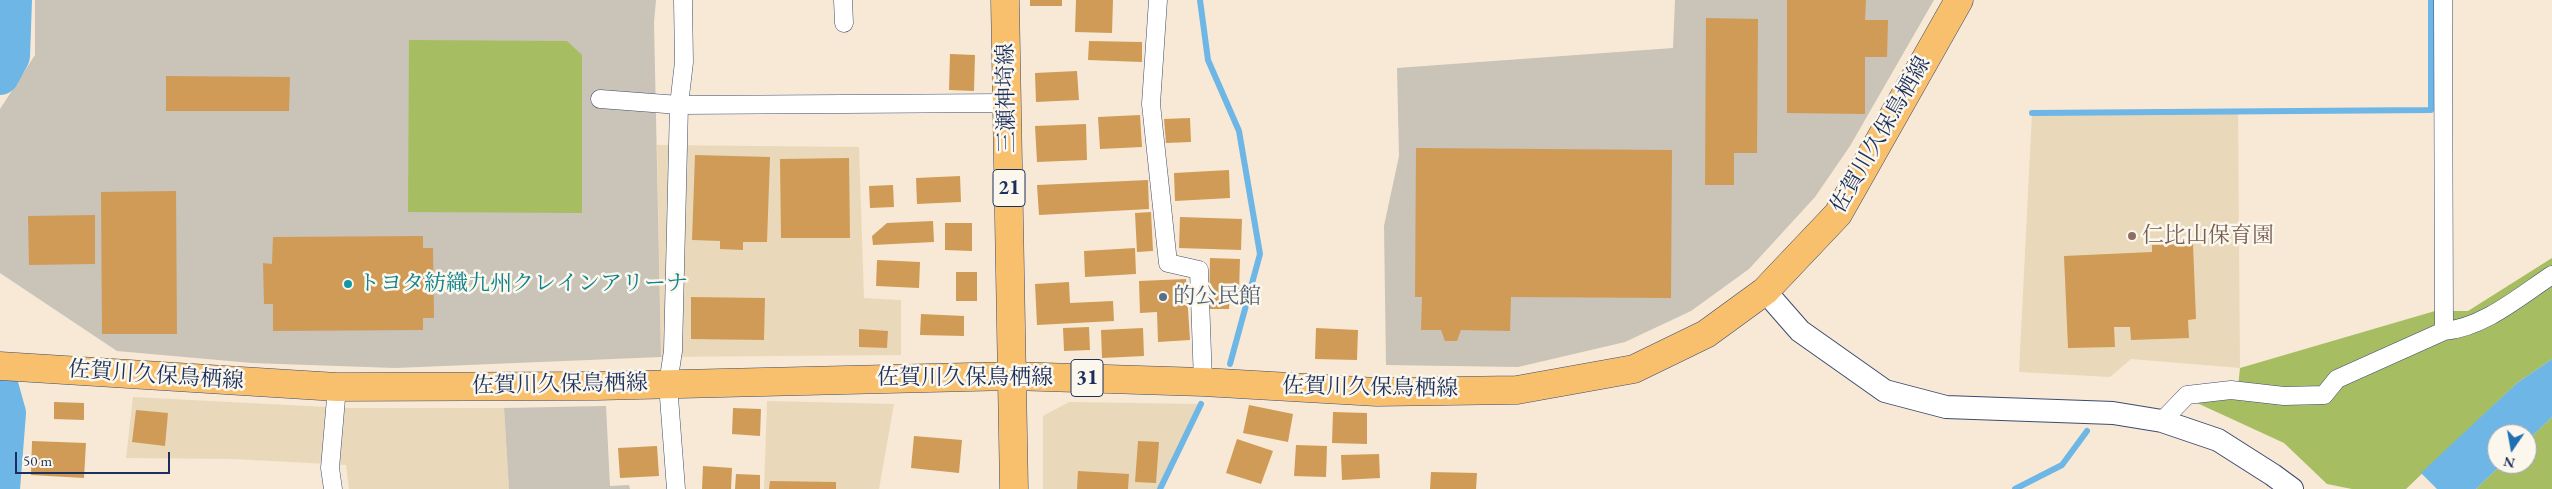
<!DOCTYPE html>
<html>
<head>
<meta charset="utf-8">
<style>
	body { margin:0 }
	#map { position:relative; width:2552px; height:489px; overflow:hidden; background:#f7e9d5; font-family:"EB Garamond",serif }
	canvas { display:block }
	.north { position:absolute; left:2487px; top:424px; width:50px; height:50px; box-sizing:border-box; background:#fbf7ec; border:1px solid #a1a7b3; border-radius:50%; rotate:192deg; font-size:14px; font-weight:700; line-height:20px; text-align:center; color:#1b2f5e }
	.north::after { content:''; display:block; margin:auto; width:18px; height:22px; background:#1f6fb2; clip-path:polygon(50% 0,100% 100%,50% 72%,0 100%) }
	.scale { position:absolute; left:15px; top:452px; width:155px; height:22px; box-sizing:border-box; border:2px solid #1b2f5e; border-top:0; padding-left:6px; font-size:15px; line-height:18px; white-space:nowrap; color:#1b2f5e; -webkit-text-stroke:4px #fbf7ec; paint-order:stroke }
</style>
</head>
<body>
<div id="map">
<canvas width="2552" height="489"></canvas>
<div class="north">N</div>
<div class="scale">50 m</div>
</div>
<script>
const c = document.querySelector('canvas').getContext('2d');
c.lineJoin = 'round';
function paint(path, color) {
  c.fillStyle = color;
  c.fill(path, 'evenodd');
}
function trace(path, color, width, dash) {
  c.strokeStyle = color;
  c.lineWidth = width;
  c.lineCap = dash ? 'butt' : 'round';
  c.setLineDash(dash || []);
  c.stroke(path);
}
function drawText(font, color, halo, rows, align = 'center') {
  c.font = font + ' "EB Garamond","Noto Serif JP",serif';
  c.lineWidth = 5;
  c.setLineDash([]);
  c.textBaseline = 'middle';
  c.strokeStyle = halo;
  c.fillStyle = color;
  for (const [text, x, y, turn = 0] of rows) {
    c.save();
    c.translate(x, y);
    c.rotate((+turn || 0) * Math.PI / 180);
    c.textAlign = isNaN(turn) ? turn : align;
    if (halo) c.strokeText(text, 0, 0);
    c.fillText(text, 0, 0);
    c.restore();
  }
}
paint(new Path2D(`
	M2238 112 2240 368 2131 359 2110 377 2019 372 2032 113Z
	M657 145 859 147 864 298 901 300V355L661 357Z
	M133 397 347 408H504L509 489H349L346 465 234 459 126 458Z
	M767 401 894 404 879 489H764Z
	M1069 402 1201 404 1160 489H1043V416Z`), '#e9d9ba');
paint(new Path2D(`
	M35 0H656L654 22 661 357 395 368 252 363 117 351 0 273V109L35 55Z
	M1675 0H1934L1850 146 1815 197 1749 269 1691 311 1625 342 1518 367 1386 365 1384 226 1399 156 1397 68 1673 48Z
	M606 406 610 486 629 485 630 489H509L504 408Z`), '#c9c3b8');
paint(new Path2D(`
	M409 40 567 41 582 55V213L408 212Z
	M2552 258V359L2517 383 2406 489H2352L2327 484 2284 443 2197 403 2203 396 2237 397 2240 368 2435 311H2468Z
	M2552 417V489H2476L2502 464H2527V441Z`), '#a7bd62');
paint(new Path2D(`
	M2552 359V417L2527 441V434H2497V464H2502L2476 489H2437L2421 473 2517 383Z`), '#6db6e5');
trace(new Path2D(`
	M1200 0 1208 60 1239 131 1260 254 1230 364
	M2032 113 2431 110V0
	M1160 489 1201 404
	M2015 489 2062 465 2087 431`), '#6db6e5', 6);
trace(new Path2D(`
	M0 76 11 56 13 0
	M0 388 7 413 1 489`), '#6db6e5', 38);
paint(new Path2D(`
	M1030 0H1062V6H1030Z
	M1076 0H1113L1112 33 1075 32Z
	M1787 0H1866L1865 20H1888L1887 57H1865V114L1787 113Z
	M1706 18 1758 19 1757 153H1734V185H1705Z
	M1089 41 1142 42V62L1088 60Z
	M950 54 975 55 974 91 949 90Z
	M1077 71 1079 100 1036 102 1035 73Z
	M166 76 290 77 289 111H166Z
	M1140 115 1142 147 1100 149 1098 117Z
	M1190 118 1191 142 1166 143 1164 119Z
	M1086 124 1087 160 1037 162 1035 126Z
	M1416 148 1672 150 1671 298 1511 297 1510 331 1461 330 1457 341H1445L1441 330H1421L1422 297H1415Z
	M695 155 770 157 767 242H743V250L720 249V241L692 240Z
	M849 158 850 238H781L780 159Z
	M1229 170 1230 198 1175 201 1174 173Z
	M960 176 961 202 917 204 916 178Z
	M1148 180 1149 209 1039 215 1037 185Z
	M893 185 894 207 870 208 869 186Z
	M176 191 177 334H102L101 192Z
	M1151 212 1153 251 1137 252 1135 213Z
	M95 215V264L29 265 28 216Z
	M1180 217 1242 219 1241 250 1179 248Z
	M933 221 934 242 873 245 872 236 887 223Z
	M945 223H972V251L945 250Z
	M423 236V248H433L434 318H423V330L273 331V304H264L263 263 272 264 273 237Z
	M2193 244 2196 319 2188 320 2189 338 2131 340 2130 327H2114L2115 347 2068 348 2064 256 2152 252V245Z
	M1135 248 1136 274 1085 277 1084 251Z
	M1210 258 1240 259 1239 293H1230L1229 309H1209Z
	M877 260 920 262 919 288 876 286Z
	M956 272H977V301H956Z
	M1186 279 1190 340 1158 342 1157 312 1140 313 1139 281Z
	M1069 282 1070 303 1113 301 1114 321 1037 325 1035 284Z
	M691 297 765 298 764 340 691 339Z
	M921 314 964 316V336L920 335Z
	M1089 327 1090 350 1064 351 1063 328Z
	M1143 328 1144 356 1102 358 1101 330Z
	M1316 328 1358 330 1357 360 1315 359Z
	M859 329 888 331 887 348 859 347Z
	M54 402 84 403V420L54 419Z
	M1249 405 1293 414 1288 442 1243 433Z
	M733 408 761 409 760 436 732 434Z
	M136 410 168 413 165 446 132 442Z
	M1333 412 1367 413V444L1332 443Z
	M914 436 962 440 959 473 911 468Z
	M1237 439 1273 451 1261 484 1226 473Z
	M32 441 86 443 84 478 31 475Z
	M1138 441 1159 442 1156 483 1135 482Z
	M1296 445 1327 446 1326 477 1294 476Z
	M657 446 659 476 620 478 618 448Z
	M1379 454 1380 478 1342 480 1341 455Z
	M703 466 732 468 731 489H702Z
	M1078 471 1129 474 1128 489H1077Z
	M1431 472 1477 473 1476 489H1430Z
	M736 474 760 475V489H735Z
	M770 481 836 482V489H769Z`), '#d09b56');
const minor = new Path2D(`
	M843 0 844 23
	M1158 0 1151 104 1168 263 1199 270 1203 382
	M2443 0 2444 331
	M600 99 679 105 1007 103
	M2162 421 2187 395 2231 390 2284 396 2324 395 2337 379 2444 331C2483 328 2520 296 2552 275
	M333 489 330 468 337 387
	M676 489 668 384 673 351 679 105 684 62 683 0`);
const tertiary = new Path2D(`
	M1765 291 1800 331 1885 391 1946 407 2113 413 2162 421 2218 440 2273 475 2292 489`);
const primary = new Path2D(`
	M1005 0 1014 489
	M0 366 337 387 597 386 1012 376 1203 382 1377 392 1517 390 1634 369 1706 334 1765 291 1838 214 1959 0`);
trace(minor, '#3c4b70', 19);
trace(tertiary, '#3c4b70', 24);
trace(primary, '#3c4b70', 29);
trace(minor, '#fff', 18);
trace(tertiary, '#fff', 22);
trace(primary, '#f8bf6c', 28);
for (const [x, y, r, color] of [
	[2132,236,5,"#8d6e63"],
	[348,284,5,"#0f9aa8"],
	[1163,297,5,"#5c6f8a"]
]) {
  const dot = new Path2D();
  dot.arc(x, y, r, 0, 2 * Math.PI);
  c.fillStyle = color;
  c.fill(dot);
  trace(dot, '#fbf7ec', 2);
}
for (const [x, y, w] of [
	[1009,188,32],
	[1087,378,32]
]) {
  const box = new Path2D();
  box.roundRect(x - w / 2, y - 18.5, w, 37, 4);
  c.fillStyle = '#fbf7ec';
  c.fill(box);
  trace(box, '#1b2f5e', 1);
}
drawText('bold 21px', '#1b2f5e', null, [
	["21",1009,188],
	["31",1087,378]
]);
drawText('22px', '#1b2f5e', '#fbf7ec', [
	["三瀬神埼線",1007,98,-91],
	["佐賀川久保鳥栖線",1881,135,-60],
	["佐賀川久保鳥栖線",156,376,4],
	["佐賀川久保鳥栖線",965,378],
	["佐賀川久保鳥栖線",560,385,-1],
	["佐賀川久保鳥栖線",1370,388,1]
]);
drawText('22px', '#785e54', '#fbf7ec', [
	["仁比山保育園",2142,236]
], 'left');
drawText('22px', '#0d838f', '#fbf7ec', [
	["トヨタ紡織九州クレインアリーナ",358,284]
], 'left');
drawText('22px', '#4e5e75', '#fbf7ec', [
	["的公民館",1173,297]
], 'left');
</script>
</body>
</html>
